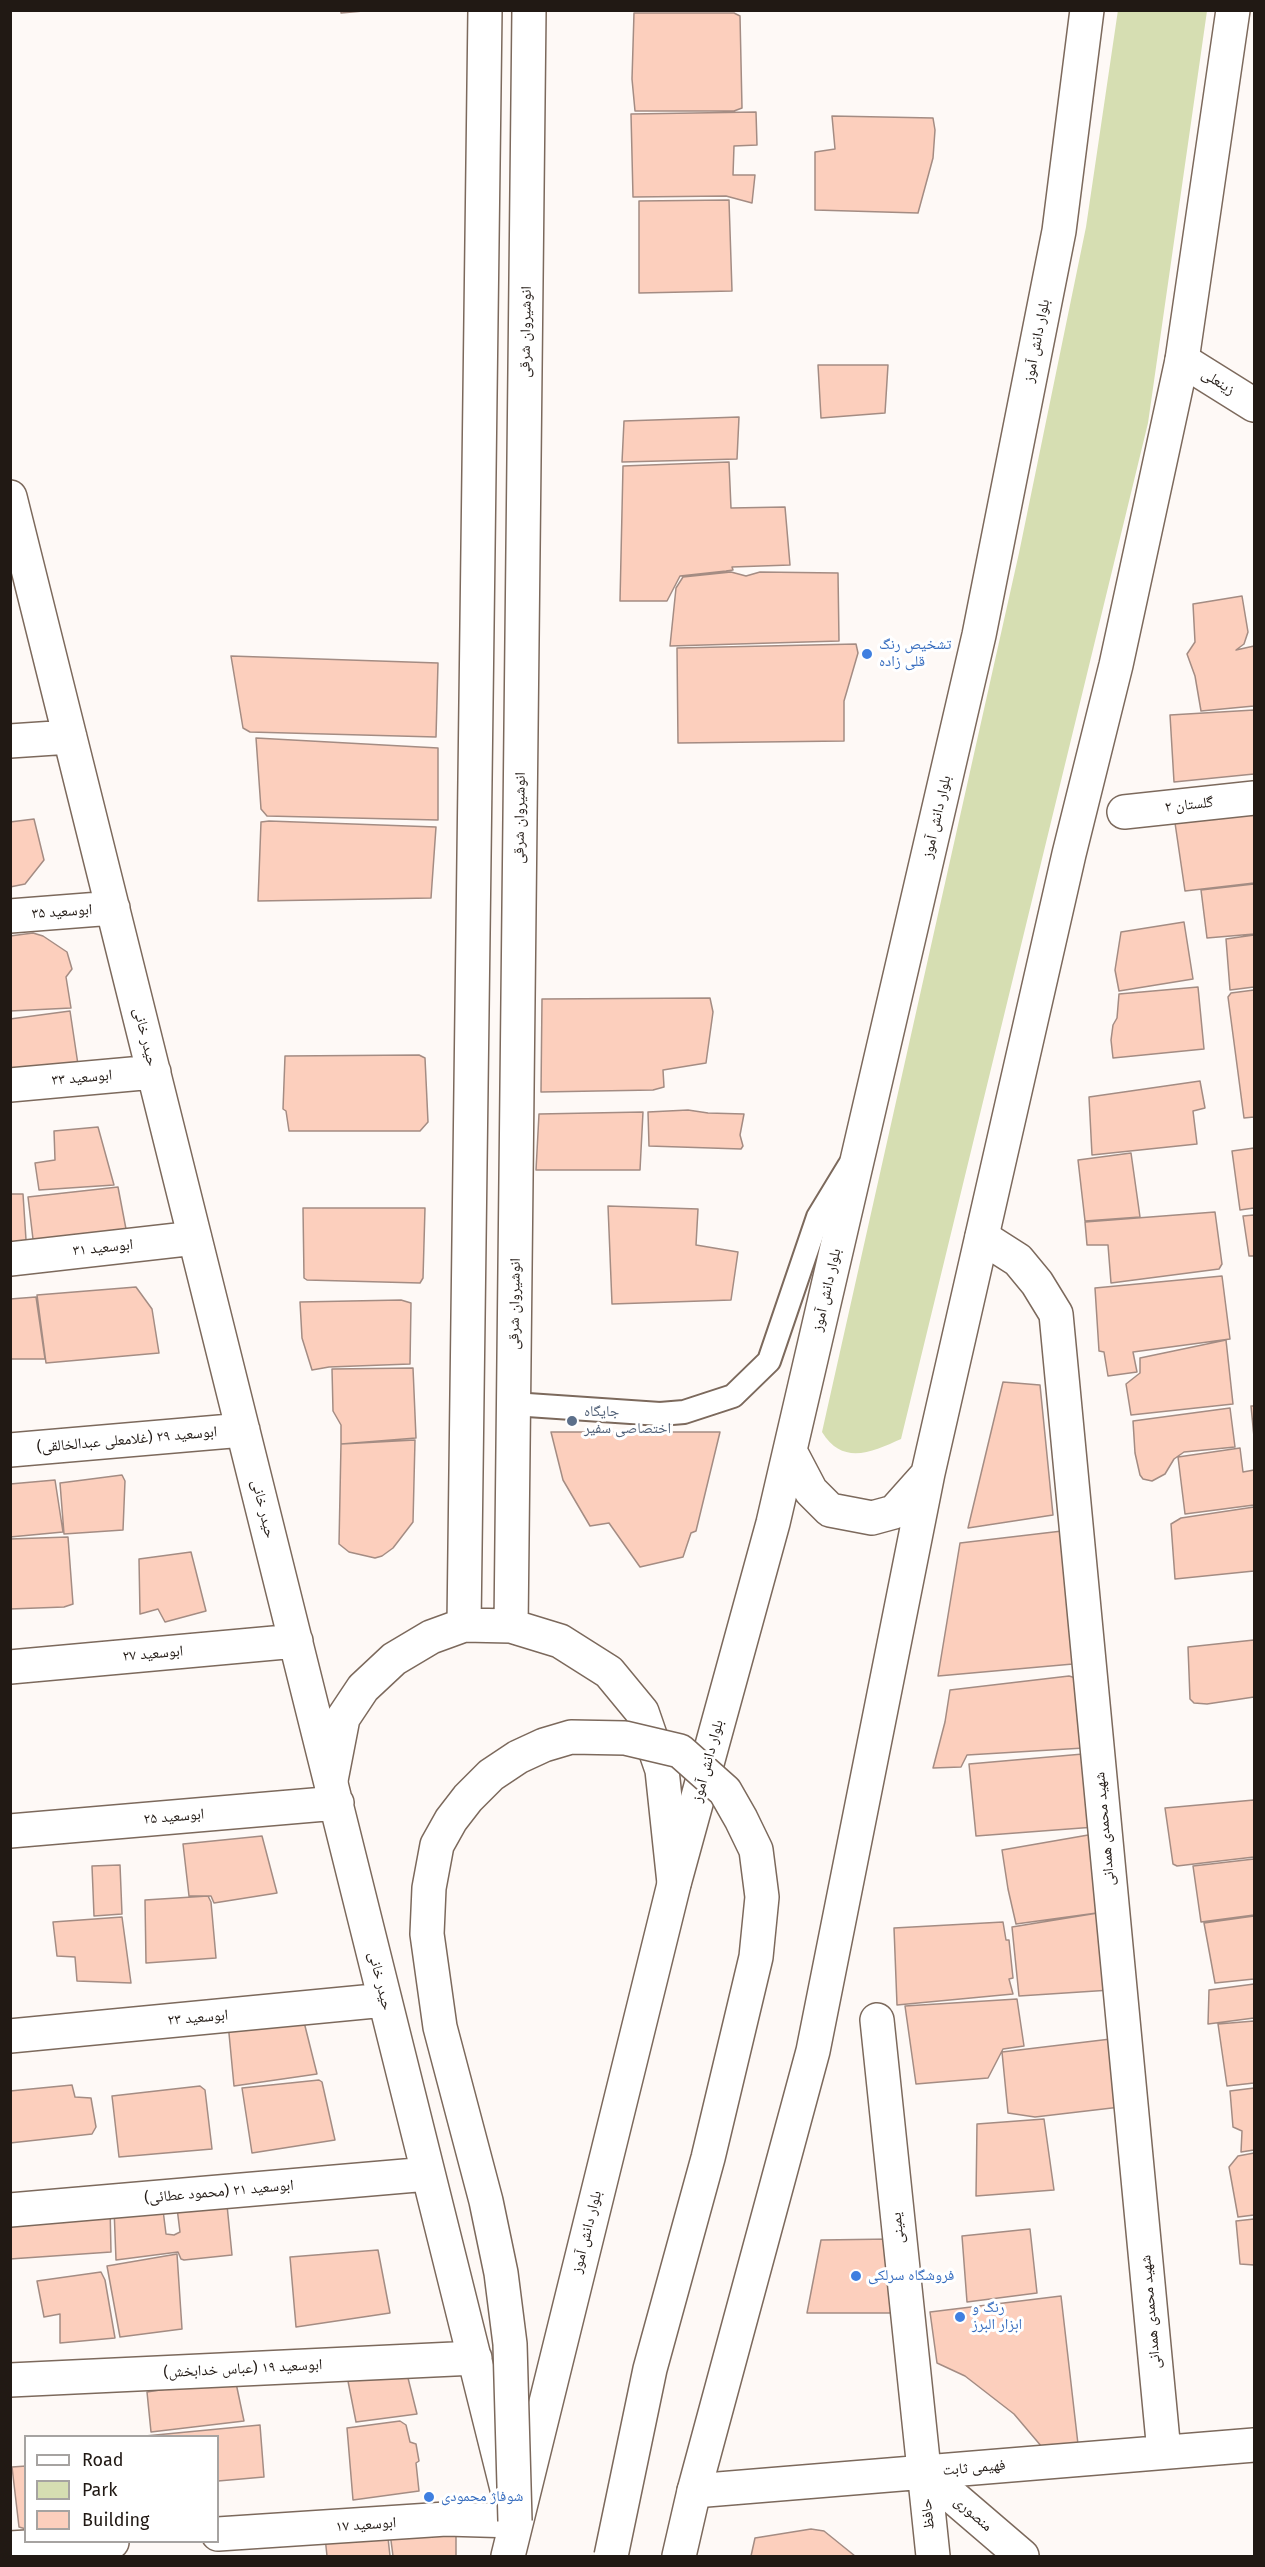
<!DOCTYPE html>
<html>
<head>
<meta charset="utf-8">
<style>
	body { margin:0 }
	#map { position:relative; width:1265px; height:2567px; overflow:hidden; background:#fef9f6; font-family:"Fira Sans",sans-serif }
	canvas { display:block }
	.frame { position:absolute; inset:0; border:12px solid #211914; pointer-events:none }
	.legend { position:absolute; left:24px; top:2435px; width:195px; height:108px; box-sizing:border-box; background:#fff; border:2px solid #a6a3a1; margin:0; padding:8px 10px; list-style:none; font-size:18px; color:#211914 }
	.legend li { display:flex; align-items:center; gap:12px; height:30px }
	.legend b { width:30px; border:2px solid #a6a3a1 }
</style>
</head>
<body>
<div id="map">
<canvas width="1265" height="2567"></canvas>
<div class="frame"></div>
<ul class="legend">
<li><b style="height:8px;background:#fff"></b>Road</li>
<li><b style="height:16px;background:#d6deb2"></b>Park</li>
<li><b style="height:16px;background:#fccfbd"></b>Building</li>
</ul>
</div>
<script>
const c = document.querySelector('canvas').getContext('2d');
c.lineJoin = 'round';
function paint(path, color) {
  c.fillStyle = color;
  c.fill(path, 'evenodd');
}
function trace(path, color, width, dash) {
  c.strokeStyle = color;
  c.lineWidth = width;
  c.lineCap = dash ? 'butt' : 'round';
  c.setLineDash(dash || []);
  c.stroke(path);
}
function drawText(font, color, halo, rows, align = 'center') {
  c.font = font + ' "Fira Sans","Noto Naskh Arabic",sans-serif';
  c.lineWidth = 6;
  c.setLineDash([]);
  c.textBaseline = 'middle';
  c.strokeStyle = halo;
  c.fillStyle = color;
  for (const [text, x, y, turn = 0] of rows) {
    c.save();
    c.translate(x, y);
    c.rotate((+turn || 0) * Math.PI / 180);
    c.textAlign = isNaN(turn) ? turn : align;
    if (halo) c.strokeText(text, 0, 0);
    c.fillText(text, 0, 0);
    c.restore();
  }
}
paint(new Path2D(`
	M1118 10 1207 11 1148 423 901 1439C872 1452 843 1466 822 1432L1019 553 1086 227Z`), '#d6deb2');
const building = new Path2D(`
	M341 10H375L341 13Z
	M634 13H734L740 16 742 108 734 111H635L632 79Z
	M756 112 757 145 734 146 733 175H755L752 203 726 196 633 197 631 114Z
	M832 116 933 118 935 130 933 158 918 213 815 210V152L835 149Z
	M729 200 732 291 639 293V201Z
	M818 365H888L885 413 821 418Z
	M739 417 737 459 622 462 624 421Z
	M729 462 731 508 785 507 790 565 732 567 733 570 726 571 680 576 667 601H620L623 466Z
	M731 572 746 576 760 572 838 573 839 641 670 646 676 588 683 577Z
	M1242 596 1248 632 1244 644 1236 650 1254 646V706L1201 711 1195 676 1187 654 1195 642 1193 604Z
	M856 644 858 653 844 701V741L678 743 677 648Z
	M231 656 438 663 436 737 250 732 243 728Z
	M1254 710V774L1174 782 1170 715Z
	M256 738 438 748V820L267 816 261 809Z
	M1254 812V883L1185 891 1175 823Z
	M34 819 44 860 25 884 10 887V822Z
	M269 821 436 827 431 898 258 901 261 822Z
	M1254 884V934L1207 938 1201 890Z
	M1184 922 1193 979 1119 991 1115 970 1121 932Z
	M33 933 43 936 67 952 72 969 66 977 71 1008 10 1011V936Z
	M1254 935V987L1230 990 1226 939Z
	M1198 987 1204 1049 1113 1058 1111 1040 1113 1025 1117 1018 1119 994Z
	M1254 990V1117L1244 1118 1228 997 1231 993Z
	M710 998 713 1012 706 1063 663 1070 664 1087 653 1090 541 1092 542 999Z
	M70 1011 80 1078 10 1085V1019Z
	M419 1055 425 1058 428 1122 420 1131H289L286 1111 283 1109 285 1056Z
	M1200 1081 1205 1108 1193 1111 1197 1144 1092 1155 1089 1097Z
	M688 1110 708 1113 744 1114 740 1135 743 1146 741 1149 649 1146 648 1112Z
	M643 1112 640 1170H536L539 1114Z
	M98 1127 114 1185 39 1190 35 1163 55 1160 54 1131Z
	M1254 1148V1208L1240 1210 1232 1151Z
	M1131 1153 1140 1217 1085 1221 1078 1160Z
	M118 1187 126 1229 113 1248 35 1256 28 1197Z
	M10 1194H23L27 1255 10 1258Z
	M608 1206 698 1209 696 1245 738 1252 731 1300 612 1304Z
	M303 1208H425L423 1278 420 1283 307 1280 304 1278Z
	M1215 1212 1222 1264 1219 1269 1111 1283 1108 1245H1087L1085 1222Z
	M1254 1215V1256H1249L1243 1216Z
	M1222 1276 1230 1339 1133 1352 1137 1372 1108 1376 1104 1352 1099 1351 1095 1288Z
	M136 1287 152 1309 159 1353 46 1363 37 1295Z
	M36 1297 45 1359H10V1299Z
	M401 1300 411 1303 410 1364 329 1367 312 1370 302 1338 300 1302Z
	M1226 1340 1233 1404 1131 1415 1126 1384 1140 1373V1358Z
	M413 1368 416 1438 341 1444V1425L333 1411 332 1369Z
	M1003 1382 1040 1385 1053 1515 968 1528Z
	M1251 1406H1254V1437Z
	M1230 1408 1235 1447 1184 1452 1174 1459 1165 1474 1152 1481 1143 1479 1140 1475 1135 1453 1133 1421Z
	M551 1432H720L696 1531 691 1533 683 1557 640 1567 609 1523 590 1526 563 1480Z
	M415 1440 413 1522 393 1548 382 1556 375 1558 349 1552 339 1544 341 1444Z
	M1240 1448 1243 1472 1254 1470V1505L1185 1514 1178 1457Z
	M122 1475 125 1481 123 1530 64 1534 60 1483Z
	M55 1480 63 1532 10 1537V1484Z
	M1254 1507V1571L1175 1579 1171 1524 1181 1518Z
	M1062 1531 1073 1664 938 1676 960 1543Z
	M68 1537 73 1604 64 1607 10 1609V1539Z
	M191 1552 206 1611 165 1622 158 1609 140 1614 139 1559Z
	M1254 1640V1697L1207 1704 1194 1703 1190 1699 1188 1647Z
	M1069 1676 1076 1678 1084 1748 967 1755 961 1767 933 1768 945 1722 950 1690Z
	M1083 1754 1095 1827 976 1836 969 1764Z
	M1254 1800V1857L1177 1866 1173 1864 1165 1808Z
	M1094 1834 1104 1912 1016 1924 1008 1889 1002 1850Z
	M262 1836 277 1893 214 1903 211 1896H189L183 1844Z
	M1254 1859V1915L1201 1922 1193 1866Z
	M120 1865 122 1914 94 1916 92 1866Z
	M208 1896 211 1902 216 1958 146 1963 145 1900Z
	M1104 1912 1111 1990 1019 1996 1012 1927Z
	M1254 1916V1979L1215 1983 1204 1923Z
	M122 1917 131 1983 77 1981 75 1957 57 1956 53 1922Z
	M1003 1922 1006 1940H1009L1013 1978 1009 1979 1013 1994 897 2005 894 1928Z
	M1254 1984V2018L1208 2024 1209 1990Z
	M1017 1999 1024 2046 1003 2049 988 2078 916 2084 905 2006Z
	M302 2014 317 2074 234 2086 228 2023Z
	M1254 2021V2083L1227 2086 1218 2024Z
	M1119 2038 1129 2106 1035 2117 1008 2113 1002 2052Z
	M319 2080 322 2082 335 2140 252 2153 242 2088Z
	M72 2085 75 2097 91 2098 96 2127 92 2134 10 2143V2091Z
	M200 2086 205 2090 212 2149 119 2157 112 2096Z
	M1254 2088V2150L1241 2152 1242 2131 1233 2127 1230 2091Z
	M1044 2119 1054 2190 976 2196 977 2124Z
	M1254 2153V2215L1238 2217 1229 2167 1238 2156Z
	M226 2195 232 2255 184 2260 181 2259 178 2252 116 2260 114 2208 162 2202 166 2234 174 2235 180 2232 176 2200Z
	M110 2206 111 2252 10 2259V2215Z
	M1254 2219V2265L1240 2264 1236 2221Z
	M1030 2229 1037 2293 967 2302 962 2236Z
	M892 2239 903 2313H807L821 2240Z
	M378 2250 390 2313 296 2327 290 2257Z
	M177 2254 182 2329 120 2337 107 2266Z
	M101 2272 105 2280 115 2338 60 2343V2314L44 2317 37 2281Z
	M1061 2296 1079 2453 1053 2460 1014 2414 965 2376 937 2363 930 2312Z
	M405 2366 417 2414 356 2422 346 2371Z
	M236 2383 244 2421 151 2432 147 2392 185 2386Z
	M400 2421 406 2425 410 2442 416 2444 419 2461 416 2463 419 2491 353 2500 347 2428Z
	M260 2425 264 2477 218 2481V2436H145Z
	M26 2466V2529L19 2527 12 2467Z
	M456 2519V2556H393L389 2525Z
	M387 2529 390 2556H327L325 2537Z
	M811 2529 824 2531 855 2556H751L755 2538Z`);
paint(building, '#fccfbd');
trace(building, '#a48c83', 1.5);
const service = new Path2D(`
	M513 1404 660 1414 684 1412 733 1396 769 1361 818 1217 849 1166`);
const minor = new Path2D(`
	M1182 360 1254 405
	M10 497 515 2521 446 2519 218 2534
	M10 741 70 737
	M10 916 113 908
	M10 1085 154 1072
	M982 1237 1018 1260 1037 1283 1056 1314 1164 2452
	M10 1259 195 1238
	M10 1450 243 1430
	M10 1667 296 1641
	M10 1831 337 1803
	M877 2020 933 2556
	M10 2036 385 2000
	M10 2210 428 2174
	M10 2380 475 2358
	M924 2472 1022 2556
	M694 2491 1254 2445
	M10 2548 112 2542`);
const tertiary = new Path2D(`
	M1124 812 1254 798
	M464 1625 485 10
	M511 1626 529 10
	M331 1780 343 1718 363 1688 394 1659 431 1637 464 1625 511 1626 560 1641 609 1672 642 1712 662 1770 674 1883`);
const secondary = new Path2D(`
	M790 1451 811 1491 830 1510 872 1518 894 1512 927 1475
	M508 2556 674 1884 773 1523 979 635 1059 231 1087 10
	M679 2556 694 2491 813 2051 928 1473 1069 854 1116 665 1182 360 1233 10`);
trace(service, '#7c695c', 26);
trace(minor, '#7c695c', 36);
trace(tertiary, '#7c695c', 36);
trace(secondary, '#7c695c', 36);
trace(service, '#fff', 22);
trace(minor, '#fff', 33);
trace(tertiary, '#fff', 33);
trace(secondary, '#fff', 33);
const secondaryBridge = new Path2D(`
	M515 2521 510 2344 501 2273 486 2201 440 2027 427 1934 429 1888 437 1845 451 1820 468 1798 491 1775 518 1757 544 1745 571 1737 625 1738 680 1751 725 1791 741 1819 756 1850 762 1897 756 1957 708 2158 650 2369 611 2556`);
trace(secondaryBridge, '#7c695c', 36, []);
trace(secondaryBridge, '#fff', 33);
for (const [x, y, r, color] of [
	[867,654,6,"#3f7fe0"],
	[572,1421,6,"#5c6f8a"],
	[856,2276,6,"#3f7fe0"],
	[960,2317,6,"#3f7fe0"],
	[429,2497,6,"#3f7fe0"]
]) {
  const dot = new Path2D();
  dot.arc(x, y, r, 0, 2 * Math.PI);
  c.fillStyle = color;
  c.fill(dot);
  trace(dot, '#fff', 2);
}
drawText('15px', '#211914', '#fff', [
	["انوشیروان شرقی",526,332,-89],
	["بلوار دانش آموز",1037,341,-79],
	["زینعلی",1218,382,32],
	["گلستان ۲",1189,805,-6],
	["بلوار دانش آموز",937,817,-77],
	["انوشیروان شرقی",520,818,-89],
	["ابوسعید ۳۵",62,912,-4],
	["حیدر خانی",145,1037,76],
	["ابوسعید ۳۳",82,1078,-5],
	["ابوسعید ۳۱",103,1248,-6],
	["بلوار دانش آموز",827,1290,-77],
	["انوشیروان شرقی",515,1304,-89],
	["ابوسعید ۲۹ (غلامعلی عبدالخالقی)",127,1440,-5],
	["حیدر خانی",263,1509,76],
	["ابوسعید ۲۷",153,1654,-5],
	["بلوار دانش آموز",708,1761,-75],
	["ابوسعید ۲۵",174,1817,-5],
	["شهید محمدی همدانی",1105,1829,-95],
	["حیدر خانی",380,1981,76],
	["ابوسعید ۲۳",198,2018,-5],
	["ابوسعید ۲۱ (محمود عطائی)",219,2192,-5],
	["یمینی",898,2228,-96],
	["بلوار دانش آموز",587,2232,-76],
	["شهید محمدی همدانی",1151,2312,-95],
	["ابوسعید ۱۹ (عباس خدابخش)",243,2369,-3],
	["فهیمی ثابت",974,2468,-5],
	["حافظ",928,2514,-97],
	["منصوری",973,2514,41],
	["ابوسعید ۱۷",366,2525,-4]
]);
drawText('15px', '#366cbe', '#fff', [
	["تشخیص رنگ",879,645],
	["قلی زاده",879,662],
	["فروشگاه سرلکی",868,2276],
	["رنگ و",972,2308],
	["ابزار البرز",972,2325],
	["شوفاژ محمودی",441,2497]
], 'left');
drawText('15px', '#4e5e75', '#fff', [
	["جایگاه",584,1412],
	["اختصاصی سفیر",584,1429]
], 'left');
</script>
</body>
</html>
